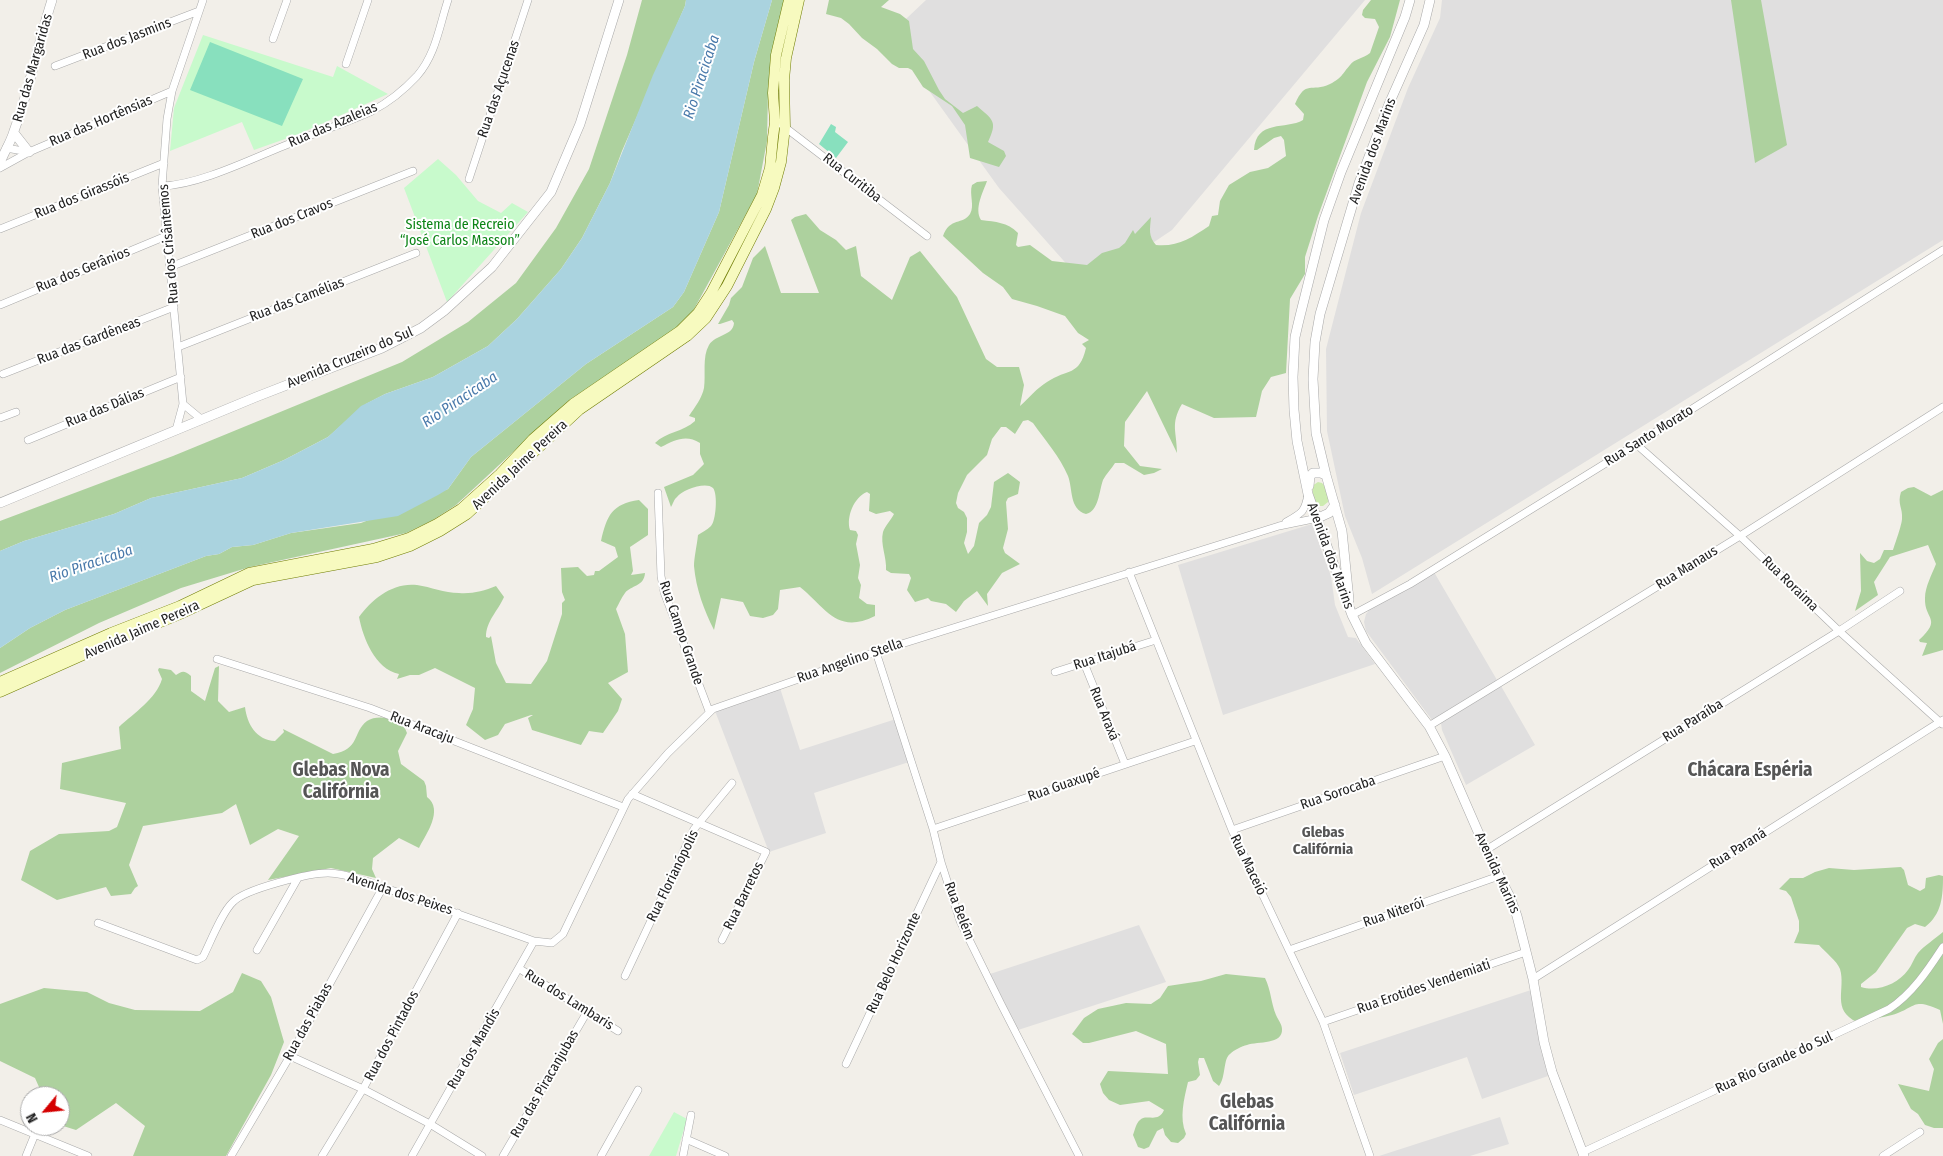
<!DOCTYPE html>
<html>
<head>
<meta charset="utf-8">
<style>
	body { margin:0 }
	#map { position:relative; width:1943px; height:1156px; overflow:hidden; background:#f2efe9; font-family:"Fira Sans Condensed",sans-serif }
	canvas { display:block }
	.north { position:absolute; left:20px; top:1086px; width:50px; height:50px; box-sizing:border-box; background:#fff; border:1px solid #a7a7a7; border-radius:50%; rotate:242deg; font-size:14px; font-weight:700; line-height:20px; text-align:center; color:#222 }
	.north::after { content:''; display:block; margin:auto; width:18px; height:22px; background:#d40000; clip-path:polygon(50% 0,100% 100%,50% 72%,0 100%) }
</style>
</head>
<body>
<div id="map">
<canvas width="1943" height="1156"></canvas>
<div class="north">N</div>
</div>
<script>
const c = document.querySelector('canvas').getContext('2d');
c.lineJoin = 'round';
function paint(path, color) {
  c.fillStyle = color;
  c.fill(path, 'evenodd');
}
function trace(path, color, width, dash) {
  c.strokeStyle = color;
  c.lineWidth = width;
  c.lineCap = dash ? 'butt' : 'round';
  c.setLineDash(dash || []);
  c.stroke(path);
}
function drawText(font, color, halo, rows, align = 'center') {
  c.font = font + ' "Fira Sans Condensed",sans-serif';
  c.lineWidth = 4;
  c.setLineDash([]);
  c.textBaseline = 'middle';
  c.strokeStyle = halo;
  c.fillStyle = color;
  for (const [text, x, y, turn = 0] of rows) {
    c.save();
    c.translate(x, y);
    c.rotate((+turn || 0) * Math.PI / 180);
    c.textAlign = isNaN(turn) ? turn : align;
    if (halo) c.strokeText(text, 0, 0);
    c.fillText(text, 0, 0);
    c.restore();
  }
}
paint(new Path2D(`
	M926 0H1365L1172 230 1087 287 999 188 889 35Z
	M1442 0H1943V240L1372 594 1362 558 1345 516 1327 431 1326 349 1361 213 1408 88 1440 18Z
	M1312 524 1331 576 1335 605 1348 637 1356 638 1375 664 1223 715 1178 565Z
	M1434 572 1497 680 1432 720 1366 631 1364 622 1366 614 1371 608Z
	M1501 686 1535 745 1466 785 1442 730 1441 723Z
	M780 688 800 750 896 719 909 762 814 793 826 833 769 852 715 711Z
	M1139 925 1166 982 1018 1030 990 974Z
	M1531 990 1548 1076 1482 1099 1467 1057 1354 1095 1340 1053Z
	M1500 1117 1509 1144 1470 1156H1379Z`), '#e0dfdf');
paint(new Path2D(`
	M1318 482 1322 483C1327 488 1329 495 1328 502L1323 506H1319L1314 500 1312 486Z`), '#cdebb0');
paint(new Path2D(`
	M642 0H686L685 6 622 151 610 183 582 238 561 269 517 319 488 346 433 377 385 394 366 404 328 437 284 460 242 478 151 498 114 514 24 541 0 551V521L173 456 402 362 468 322 516 283 556 228 589 169 627 55Z
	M772 0H785L772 57 768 93 767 141 757 194 693 311 676 328 568 401 456 505 433 520 406 533 250 567 181 588 99 623 0 673V648L30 628 65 610 206 556 219 554 232 547 253 545 291 533 361 523 448 489 471 457 586 364 673 307 684 292 719 212 754 62Z
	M829 0H889L881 7 900 14 909 21 913 49 924 61 939 90 945 99 963 113 977 106C993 120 998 121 988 142L1004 151 1006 156 999 167 970 158 965 125 952 106 923 87 912 70 908 68H899L892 64 877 49 862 38 849 24 841 18 826 14Z
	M1371 0H1400L1390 37 1367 82 1318 216 1305 257V274L1290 299 1286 373 1271 377 1262 391 1256 417 1214 418 1182 404C1170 424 1177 432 1177 453L1147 391 1125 422 1124 446 1140 466 1162 469 1154 473 1144 475 1124 463H1115C1112 468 1106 474 1103 480 1099 491 1099 511 1086 514 1069 509 1073 489 1068 476 1060 457 1045 440 1033 423L1028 420 1023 421 1015 434 1006 427H1001L992 439 987 455 967 475 958 493 956 503 958 508 964 512 967 518V532L964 543 968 554 974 546 979 523 987 515 991 507 994 482 1008 473 1020 482 1018 494 1008 498 1006 502 1008 529 1003 548 1005 553 1020 564 1002 573 987 594 988 606 977 591 964 601 956 612 946 604 931 601 928 598 915 602 907 590 911 578 909 574 891 573 886 570C887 558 880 544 883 532 885 526 891 520 894 514L890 511 876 514 869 511 870 494 867 492C854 497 846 517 850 530L856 531 858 535 856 544 860 565 858 578 861 585 859 598 867 604 875 605V616C837 635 826 608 800 587L780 590 778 609 773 615 763 618 750 616 743 602 721 598 714 630C704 610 696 589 694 566 694 558 697 545 698 535 702 532 707 530 711 526 716 521 718 494 713 488 706 481 682 490 677 497 674 499 673 504 671 507L664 487 693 475 704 464 700 454V443C686 434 675 440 661 447L655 443C666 432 683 432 695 421V418L689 416C695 407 702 398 704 388 706 374 702 357 709 345 716 334 733 336 734 323L732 320 720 324H718L729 305 731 298 742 287 753 258 765 246 781 293H819L791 220 795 217 806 214 820 230 836 240 846 250 856 246 861 276 892 300 910 257 920 251 957 297 986 359 997 367H1019L1024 385 1020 406C1029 398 1037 388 1047 382 1068 368 1079 377 1086 348L1082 344 1089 340 1078 333 1065 316 1037 306 1012 299 1003 287 983 273 943 236C950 217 963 225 970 214 975 206 969 194 972 185L977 182 987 181C983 192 974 209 981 220 996 222 1007 222 1018 233L1016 245 1018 247 1030 245 1052 261 1087 265 1102 253 1119 248 1125 243 1133 230 1135 234 1151 217C1150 229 1148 236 1156 245 1178 247 1191 238 1209 226L1212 216 1218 215 1220 201 1229 185 1250 172 1268 168 1286 156 1284 140 1281 136 1274 138 1257 150H1254C1256 119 1286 130 1303 120L1304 114 1295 104C1306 79 1311 93 1330 84 1342 78 1342 74 1350 65 1354 59 1364 58 1370 53L1379 27 1375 19 1365 18 1362 15 1363 10Z
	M1731 0H1761L1787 145 1755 163Z
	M1914 487 1931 496 1943 490V650L1922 656 1927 643 1920 642 1919 640C1943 618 1924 620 1925 598 1925 587 1932 574 1936 564L1928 545 1890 557 1874 582 1878 595 1855 611 1861 591 1860 553 1867 561 1874 563 1880 559 1884 550H1893C1895 544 1902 524 1902 519 1903 508 1897 504 1901 492L1908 488Z
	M639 500 648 509V535L630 547 633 571 631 575 645 573C644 587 631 585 625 593 621 598 619 604 616 609L625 634 628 672 608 683 622 699 618 711 603 733 589 731 581 745 532 730 528 718 533 715H531L505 724 498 735 485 740 466 725 473 709 475 688 435 668 419 675H410L397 679 399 674C375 669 363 638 359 617 372 599 393 582 417 585 431 587 444 593 459 593 472 594 484 591 496 586L504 597C498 611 486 621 486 637L489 638 491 636 496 663 506 683 531 684 547 661 562 614V603L565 600 562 592 561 568 578 567 587 576 594 575 595 571H599L618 557 615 547 601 541C607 515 612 504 639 500Z
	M219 666 218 701 229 712 245 707C247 724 256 740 275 741L284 732 283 729 333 754C360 750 353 731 367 721 379 713 403 719 407 733L398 751 401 764 424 781 426 786 427 797C444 810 426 834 419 848L399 838 373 858 372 869 376 878 331 868 268 880 299 836 278 829 250 845 236 804 222 813 143 826 129 865 138 886 135 888 131 894 111 896 106 887 57 900 21 880 30 851 59 834 109 831 117 827 126 803 60 789 62 763 121 749 119 727C134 713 156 699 162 679L158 670 159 668 171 670 176 675C182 671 184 670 191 676V691L205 701 215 668Z
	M1901 867 1904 870 1908 885 1920 891 1925 888 1926 878 1939 875 1943 876C1943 896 1942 914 1925 927L1915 924 1907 928 1876 972 1861 984V987C1878 992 1898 984 1908 970 1912 965 1914 958 1918 953 1925 945 1935 939 1943 932V1024L1940 1010C1912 997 1916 1008 1892 1015 1881 1018 1869 1019 1857 1022 1831 1010 1846 989 1840 969 1837 961 1825 952 1819 945L1794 943 1799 931V921L1791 897 1786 891 1779 889 1790 878H1803L1815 872 1829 868 1854 870Z
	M242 973 261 981 271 997 284 1042 271 1075 226 1156H133L145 1126 116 1103 76 1130 60 1125V1096H43L35 1078 0 1061V1004L44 988 87 992 109 1003 135 1010 200 1011 233 992Z
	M1226 974 1265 978C1271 990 1271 1003 1276 1015 1278 1020 1282 1024 1282 1029 1283 1045 1258 1041 1247 1045 1242 1046 1234 1050 1230 1054 1223 1059 1226 1077 1219 1086L1213 1081 1204 1058H1199L1198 1062 1200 1075 1196 1080 1188 1082C1184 1099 1179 1118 1186 1134L1184 1138 1178 1143 1171 1142 1165 1135 1163 1128 1157 1131 1149 1147 1144 1149 1138 1147 1133 1135C1135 1130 1136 1123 1140 1120 1146 1113 1158 1124 1164 1110L1149 1101 1120 1105 1109 1100 1103 1093 1100 1084 1108 1071 1168 1074 1166 1044 1136 1031 1089 1043H1083L1072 1034 1084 1018 1098 1009 1126 1003 1151 1004 1160 998 1168 986 1201 981Z
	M1943 1039V1128H1934L1925 1125 1918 1114 1911 1109 1898 1084 1929 1091 1934 1069 1929 1059 1938 1043Z`), '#add19e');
paint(new Path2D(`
	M203 35 333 77 337 66 388 94 299 134 254 150 242 122 170 151 174 108Z
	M438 159 456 175 478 201 501 213 512 203 528 212 447 302 404 188Z
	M674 1112 687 1119 676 1156H649Z`), '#c8facc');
paint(new Path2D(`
	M210 42 303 79 282 126 190 90Z
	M831 124 836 127 835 132 848 142 836 158 819 144Z`), '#88e0be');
paint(new Path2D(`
	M686 0H772L754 62 719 212 684 292 673 307 586 364 471 457 448 489 438 495 398 516 291 533 253 545 232 547 219 554 206 556 65 610 30 628 0 648V551L24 541 114 514 151 498 242 478 284 460 328 437 361 406 385 394 433 377 488 346 517 319 561 269 582 238 610 183 653 75 685 6Z`), '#aad3df');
const minor = new Path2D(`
	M273 39 287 0
	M346 64 368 0
	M55 66 199 11
	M782 125 927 236
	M6 148 29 152
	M0 168 29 152 172 91
	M469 179 528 0
	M162 186C200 185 255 157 291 143 317 132 346 123 372 111 389 102 404 90 417 76 436 54 439 27 448 0
	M0 229 164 163
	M170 267 413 171
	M0 305 166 236
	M178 347 416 253
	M3 374 174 307
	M183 404 201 419
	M0 418 16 412
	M176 430 183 404 162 186 167 119 172 91 203 0
	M28 440 181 377
	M1636 444 1740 536 1839 631 1942 724
	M658 493 661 576 664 592 709 711
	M1286 522C1302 513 1305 512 1308 494
	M1129 572 1232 830 1323 1022 1370 1156
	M1352 615 1410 584 1632 447 1943 250
	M876 652 933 829 941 862 960 921 1001 1004 1079 1156
	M217 659 370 708 623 807
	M1084 663 1125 764
	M1055 672 1156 640
	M1429 726 1740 536 1943 407
	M632 794 766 852 722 940
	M933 829 1195 741
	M1232 830 1445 756
	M1486 850 1839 631 1900 591
	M98 923 197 960 203 957C210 943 222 912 233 902 245 889 309 873 328 873 341 873 353 877 366 881L534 941 552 943 563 934 628 799 668 753 713 709 876 652 1279 526 1318 518
	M257 950 298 878
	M1289 950 1499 876
	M520 969 618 1031
	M625 976 694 829 732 783
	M1533 979 1943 720
	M1323 1022 1526 952
	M290 1056 363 1089 430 1124 482 1156
	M846 1064 941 862
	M0 1120 88 1156
	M686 1139 725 1156
	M1583 1152 1889 1009C1912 994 1928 970 1943 947
	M26 1156 35 1134
	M231 1156 290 1056 383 887
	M322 1156 363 1089 458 913
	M412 1156 534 941
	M503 1156 587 1012
	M601 1156 638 1090
	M683 1156 691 1115
	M1883 1156 1920 1132`);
const tertiary = new Path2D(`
	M1410 0 1405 17 1341 172 1324 220 1299 320 1295 337 1293 377 1294 410 1297 441 1308 494 1352 615 1366 643 1429 726 1445 756 1486 850 1510 897 1517 916 1533 979 1544 1042 1552 1072 1584 1156
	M14 133 29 152
	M0 163C4 152 11 142 14 131 30 88 38 43 52 0
	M1309 486 1310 476 1313 473H1321L1326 475
	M0 503 256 397 382 348 421 328 444 311 492 267 551 192 580 124 619 0
	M1318 518 1329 513 1335 505
	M1349 600 1342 531 1326 475 1316 433 1313 379 1315 342 1320 314 1359 183 1389 104 1424 25 1430 0`);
const secondary = new Path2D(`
	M0 682 111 633 180 606 249 573 373 549 409 538 437 524 461 509 500 474 533 439 573 404 680 331 698 313 711 293 762 195 770 168 773 137 775 122 773 93 776 55 789 0
	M0 692 119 639 180 614 253 580 377 557 410 546 440 531 467 514 579 410 687 336 706 318 727 286 766 209 774 188 781 162 785 127 784 80 786 58 799 0`);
trace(minor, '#a9a9a9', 8);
trace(tertiary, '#a9a9a9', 10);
trace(secondary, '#707d05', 11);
trace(minor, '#fff', 7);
trace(tertiary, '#fff', 9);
trace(secondary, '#f7fabf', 10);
drawText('14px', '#222', '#fff', [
	["Rua dos Jasmins",127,39,-21],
	["Rua das Margaridas",33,68,-74],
	["Rua das Açucenas",499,89,-71],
	["Rua das Hortênsias",101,121,-23],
	["Rua das Azaleias",333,125,-23],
	["Avenida dos Marins",1373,151,-70],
	["Rua Curitiba",852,178,38],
	["Rua dos Girassóis",82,196,-22],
	["Rua dos Cravos",292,219,-22],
	["Rua dos Crisântemos",169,244,-95],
	["Rua dos Gerânios",83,270,-22],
	["Rua das Camélias",297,300,-21],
	["Rua das Gardêneas",89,341,-21],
	["Avenida Cruzeiro do Sul",350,358,-23],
	["Rua das Dálias",105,408,-22],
	["Rua Santo Morato",1649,436,-32],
	["Avenida Jaime Pereira",520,465,-43],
	["Avenida dos Marins",1330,556,70],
	["Rua Manaus",1687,568,-32],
	["Rua Roraima",1790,584,44],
	["Avenida Jaime Pereira",142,630,-24],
	["Rua Campo Grande",681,633,71],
	["Rua Itajubá",1105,656,-18],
	["Rua Angelino Stella",850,661,-19],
	["Rua Araxá",1104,714,68],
	["Rua Paraíba",1693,721,-32],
	["Rua Aracaju",422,728,21],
	["Rua Guaxupé",1064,785,-19],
	["Rua Sorocaba",1338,793,-19],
	["Rua Paraná",1738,849,-32],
	["Rua Maceió",1248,865,64],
	["Avenida Marins",1497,873,65],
	["Rua Florianópolis",673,876,-64],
	["Avenida dos Peixes",400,894,18],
	["Rua Barretos",744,896,-64],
	["Rua Belém",959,911,69],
	["Rua Niterói",1394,913,-19],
	["Rua Belo Horizonte",894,963,-65],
	["Rua Erotides Vendemiati",1424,987,-19],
	["Rua dos Lambaris",569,1000,32],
	["Rua das Piabas",308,1022,-61],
	["Rua dos Pintados",392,1036,-62],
	["Rua dos Mandis",474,1049,-60],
	["Rua Rio Grande do Sul",1774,1063,-25],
	["Rua das Piracanjubas",545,1084,-60]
]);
drawText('14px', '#0c8416', '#fff', [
	["Sistema de Recreio",460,225],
	["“José Carlos Masson”",460,241]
]);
drawText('italic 15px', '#4a7aab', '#fff', [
	["Rio Piracicaba",702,77,-72],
	["Rio Piracicaba",460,400,-34],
	["Rio Piracicaba",91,564,-19]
]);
drawText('bold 15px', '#555', '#fff', [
	["Glebas",1323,833],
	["Califórnia",1323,850]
]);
drawText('bold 19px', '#555', '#fff', [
	["Glebas Nova",341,771],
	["Califórnia",341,793],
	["Chácara Espéria",1750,771],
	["Glebas",1247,1103],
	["Califórnia",1247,1125]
]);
</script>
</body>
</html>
